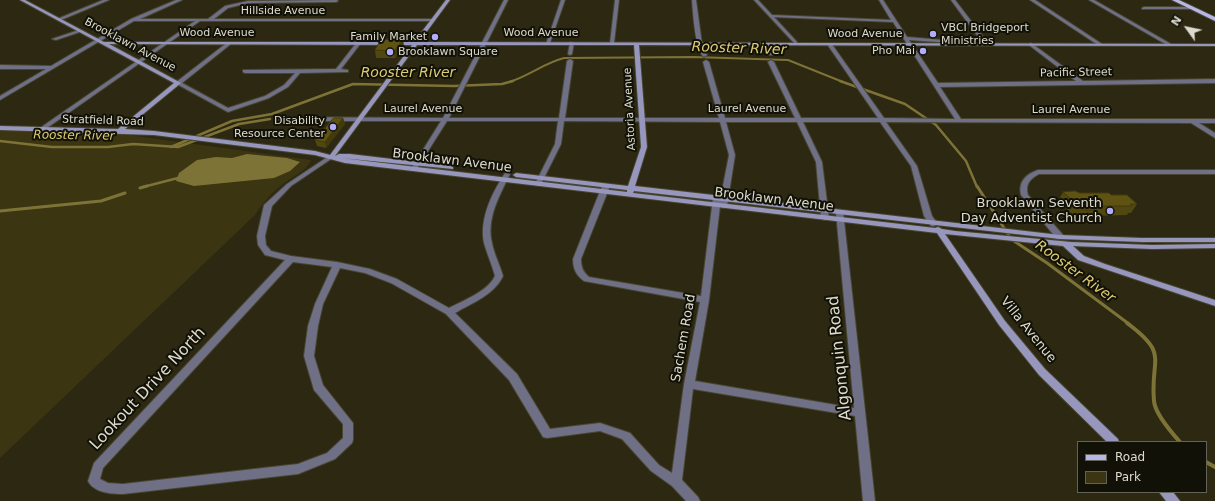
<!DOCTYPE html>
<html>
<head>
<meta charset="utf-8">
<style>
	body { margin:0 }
	#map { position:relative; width:1215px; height:501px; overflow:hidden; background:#2c2812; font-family:"DejaVu Sans",sans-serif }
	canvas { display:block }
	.legend { position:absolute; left:1077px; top:441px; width:130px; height:52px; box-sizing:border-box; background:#121107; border:1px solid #636256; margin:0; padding:5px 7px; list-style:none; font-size:12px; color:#dddbcd }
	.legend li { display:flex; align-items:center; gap:8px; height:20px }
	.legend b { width:20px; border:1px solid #636256 }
	.north { position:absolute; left:1167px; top:8px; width:40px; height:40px; -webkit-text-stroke:3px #121107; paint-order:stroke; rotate:303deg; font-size:11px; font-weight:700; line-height:16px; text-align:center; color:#dddbcd }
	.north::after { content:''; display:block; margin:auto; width:14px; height:18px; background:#dddbcd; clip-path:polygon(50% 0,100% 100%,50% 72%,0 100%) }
</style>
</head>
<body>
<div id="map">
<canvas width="1215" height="501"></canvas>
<ul class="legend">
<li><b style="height:5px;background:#b7b6e7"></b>Road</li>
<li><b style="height:11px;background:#3b3511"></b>Park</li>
</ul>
<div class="north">N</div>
</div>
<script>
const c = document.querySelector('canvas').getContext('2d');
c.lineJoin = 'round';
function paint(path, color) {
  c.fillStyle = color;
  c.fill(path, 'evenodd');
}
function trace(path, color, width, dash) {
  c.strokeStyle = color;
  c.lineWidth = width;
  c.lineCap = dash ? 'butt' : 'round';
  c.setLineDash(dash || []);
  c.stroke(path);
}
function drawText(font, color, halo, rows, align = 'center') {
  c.font = font + ' "DejaVu Sans",sans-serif';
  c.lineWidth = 4;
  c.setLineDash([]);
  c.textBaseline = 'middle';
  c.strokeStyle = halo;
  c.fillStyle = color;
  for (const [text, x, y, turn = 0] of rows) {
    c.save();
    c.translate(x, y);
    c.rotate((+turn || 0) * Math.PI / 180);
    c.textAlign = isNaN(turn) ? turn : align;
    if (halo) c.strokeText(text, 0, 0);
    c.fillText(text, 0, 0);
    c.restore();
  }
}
paint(new Path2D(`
	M0 130 114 133 311 160C306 172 293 176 283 184 272 193 263 202 255 215L0 458Z`), '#3b3511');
paint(new Path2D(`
	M247 154 287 158 300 162 290 171 274 178 194 186 176 181 179 173 197 160 216 157 232 158Z`), '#7e7337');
trace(new Path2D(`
	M509 82C529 76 544 63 564 58L694 57 788 60 843 82`), '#7e7337', 2);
trace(new Path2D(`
	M840 81 905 104 936 125 966 161 977 187
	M0 141 52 147H108L133 144 178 147 239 124 270 119
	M171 147 232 121 272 114 353 84 454 86 502 84 513 81
	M143 187 178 178`), '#7e7337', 2.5);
trace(new Path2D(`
	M977 186 1011 239 1047 263 1129 324
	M140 188 147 186
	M0 211 101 201 125 193`), '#7e7337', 3);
trace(new Path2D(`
	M1127 323C1170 355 1150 357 1154 401 1155 414 1171 432 1180 442
	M1206 462 1215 467`), '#7e7337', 4);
const street = new Path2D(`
	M103 0H109L61 20 57 19Z
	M176 0H182L140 19H208L225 6 248 1 337 0 338 1 336 2 248 3 228 8 214 19H433L435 20 433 21H200L44 130H40V128L195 21H134L0 100V96L46 69H0V65L51 66 131 19Z
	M504 0H508L449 118H559L567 61 570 59 573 61 565 118H719L703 62 706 60 709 62 725 118H795L768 62 771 60 774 62 801 118H878L827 44 829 43H831L884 118 955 119 893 22 774 17 797 42V43L795 44 754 0H758L772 15 891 20 879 0H883L907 37 979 43 981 44 979 45 909 40 938 83 1076 81 1029 45V44L1031 43 1083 81 1215 79V83L940 87 961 119H1215V123H1199L1215 133V138L1191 123 886 122 917 166 932 216 938 224 934 226H931L924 216 911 166 880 122H803L822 162 829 218 825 220 821 218 816 162 797 122H726L735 155 727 206 723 208 720 206 709 300 695 381 854 408 836 213 837 211H843L875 501H863L855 416 693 389 682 480 698 497 700 501H686L672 486 651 471 622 439 600 431 547 438 543 437 509 380 446 314 391 283 365 273 340 268 323 304 318 326 314 356 323 385 353 423V440L352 443 335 459 298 474 123 494C112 494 94 493 88 481L94 463 285 260 265 255 258 245 257 236 264 205 287 184 332 154 334 155V157L291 186 272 206 265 236 266 245 271 251 291 256 337 262 370 269 397 279 449 308C464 300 487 292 495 276 492 265 487 254 484 243 479 219 492 193 505 173H509L510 174C500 195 486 218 492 243 494 254 500 265 503 276 494 295 472 303 455 313L517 374 550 429 600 423 630 433 659 465 672 473 684 384 700 302 584 281C576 275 573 269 573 259L602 186 606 184 610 186 581 259C581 267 583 272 589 277L701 296 713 198 714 196H720V201L729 155 720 122 564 121 561 144 541 184 538 186 535 184 555 144 558 121H447L416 170 414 171 411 169 441 121H279L276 119 279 117 443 118ZM293 262 332 267 315 304 308 326 304 356 314 390 343 424V438L327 453 298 464 123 484 108 483 100 479 103 468Z
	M561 0H565L550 43 546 44Z
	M615 0H619L614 43 612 44 610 43Z
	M692 0H696L702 44 707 55 704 57C695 51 693 12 692 0Z
	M951 0H955L988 43V45H984Z
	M1030 0H1035L1102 44 1098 45Z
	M1089 0H1094L1171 44 1167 45Z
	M1144 7H1192L1194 8 1192 9H1142V8Z
	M79 30 83 31 56 40 52 39Z
	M228 42 232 43 182 83 228 108 265 96 284 85 295 73H245L243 72V70L336 69 357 42 361 43 341 69 348 70V72L300 73 288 87 269 98 228 112 175 83Z
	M570 42 574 43 572 54 570 55 568 54Z
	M764 43H768L773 54V55H769L764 44Z
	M1038 170H1215V174H1039C1030 179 1025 184 1028 195L1063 235 1064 237 1060 239H1057L1021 195C1018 182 1026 174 1038 170Z`);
const secondary = new Path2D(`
	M20 0H25L104 42H414L446 0H450L419 42 1215 44V46L639 45 647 147 635 186 1060 235 1142 238H1215V242H1142L1060 239 634 191 633 193 935 228 938 227 942 229 955 231 1071 242 1152 245 1215 244V248L1152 249 1073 246 1084 256 1105 264 1215 300V306L1078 260 1063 246 945 234 1005 321 1045 369 1118 439 1119 442H1107L1039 375 999 325 937 233 345 163 315 155 154 135 0 130V126L118 129 174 83ZM109 44 412 45 330 155 315 151 154 131 125 129 181 83ZM417 45H634L641 147 628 186 516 173 513 175 516 177 627 190V192L341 158 453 169V167L451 166 350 154H339L335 156Z
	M1159 492H1173L1180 501H1166Z`);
const primary = new Path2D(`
	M1172 0H1179L1215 17V21Z`);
trace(street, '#484530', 2);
trace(secondary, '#484530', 2);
trace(primary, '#484530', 2);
paint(street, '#6f6f86');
paint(secondary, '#9797bd');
paint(primary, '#b7b6e7');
paint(new Path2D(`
	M403 40 404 48 395 58H376L375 50Z
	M343 118 345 124 326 148 317 146 315 140Z
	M1063 192 1111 195 1137 204 1131 213H1128L1127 215 1092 216 1090 220H1078L1058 201Z`), '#514710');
paint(new Path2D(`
	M403 40 404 48 395 58 394 51Z
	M343 118 345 124 326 148 325 142Z`), '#423a0d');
const building = new Path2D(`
	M382 39 403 40 394 51 375 50Z
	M334 118H343L325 142 315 140Z
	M1075 191 1080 193H1109L1111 195H1127L1137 204H1130L1132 206H1094L1095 207H1092L1095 210H1083L1063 192Z`);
paint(building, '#5e5313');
trace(building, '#423a0d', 1);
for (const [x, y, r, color] of [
	[933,34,4,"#b1adfa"],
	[435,37,4,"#b1adfa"],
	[923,51,4,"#b1adfa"],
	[390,52,4,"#b1adfa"],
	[333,127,4,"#b1adfa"],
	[1110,211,4,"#b1adfa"]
]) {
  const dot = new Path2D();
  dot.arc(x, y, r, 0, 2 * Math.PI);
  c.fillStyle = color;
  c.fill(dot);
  trace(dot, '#121107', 1.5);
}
drawText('11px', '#dddbcd', '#121107', [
	["Hillside Avenue",283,11],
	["Wood Avenue",217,33],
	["Wood Avenue",541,33],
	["Wood Avenue",865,34],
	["Brooklawn Avenue",130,45,28],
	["Pacific Street",1076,73,-1],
	["Laurel Avenue",423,109],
	["Astoria Avenue",630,109,-93],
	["Laurel Avenue",747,109],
	["Laurel Avenue",1071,110],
	["Stratfield Road",103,121,2]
]);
drawText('11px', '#dddbcd', '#121107', [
	["VBCI Bridgeport",941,28,"left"],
	["Ministries",941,41,"left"],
	["Family Market",427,37],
	["Pho Mai",915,51],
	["Brooklawn Square",398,52,"left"],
	["Disability",325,121],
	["Resource Center",325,134]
], 'right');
drawText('italic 12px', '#ddcc73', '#121107', [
	["Rooster River",74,136,1]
]);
drawText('13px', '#dddbcd', '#121107', [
	["Brooklawn Avenue",452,161,7],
	["Brooklawn Avenue",774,200,7],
	["Villa Avenue",1028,330,51],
	["Sachem Road",684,338,-80]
]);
drawText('13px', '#dddbcd', '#121107', [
	["Brooklawn Seventh",1102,204],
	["Day Adventist Church",1102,219]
], 'right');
drawText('italic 14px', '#ddcc73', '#121107', [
	["Rooster River",739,49,2],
	["Rooster River",408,73],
	["Rooster River",1075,272,36]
]);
drawText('16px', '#dddbcd', '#121107', [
	["Algonquin Road",840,358,-96],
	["Lookout Drive North",148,389,-47]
]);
</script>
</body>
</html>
